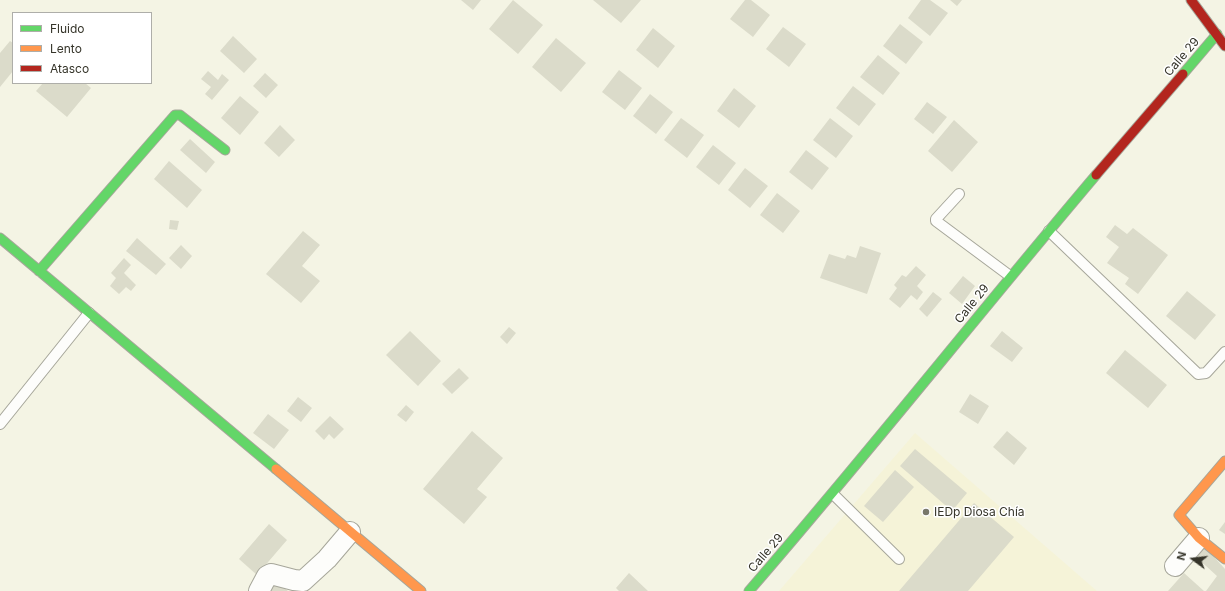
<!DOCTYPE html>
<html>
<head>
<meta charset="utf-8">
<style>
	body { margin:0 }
	#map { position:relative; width:1225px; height:591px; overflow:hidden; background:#f4f4e4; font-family:Inter,sans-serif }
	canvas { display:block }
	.legend { position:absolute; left:12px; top:12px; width:140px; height:72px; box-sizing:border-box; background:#fff; border:1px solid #aeaea9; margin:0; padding:5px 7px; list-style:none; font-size:12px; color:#353429 }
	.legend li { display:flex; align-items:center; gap:8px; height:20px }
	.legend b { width:20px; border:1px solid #aeaea9 }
	.north { position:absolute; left:1173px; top:539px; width:40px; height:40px; -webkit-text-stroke:3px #fff; paint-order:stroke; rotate:285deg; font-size:11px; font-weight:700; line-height:16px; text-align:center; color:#353429 }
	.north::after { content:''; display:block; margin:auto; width:14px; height:18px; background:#353429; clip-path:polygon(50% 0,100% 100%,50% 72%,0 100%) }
</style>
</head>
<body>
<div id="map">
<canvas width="1225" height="591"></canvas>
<ul class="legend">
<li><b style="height:5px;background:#63d668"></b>Fluido</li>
<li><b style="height:5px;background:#ff974d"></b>Lento</li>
<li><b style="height:5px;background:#b3261e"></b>Atasco</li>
</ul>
<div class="north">N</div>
</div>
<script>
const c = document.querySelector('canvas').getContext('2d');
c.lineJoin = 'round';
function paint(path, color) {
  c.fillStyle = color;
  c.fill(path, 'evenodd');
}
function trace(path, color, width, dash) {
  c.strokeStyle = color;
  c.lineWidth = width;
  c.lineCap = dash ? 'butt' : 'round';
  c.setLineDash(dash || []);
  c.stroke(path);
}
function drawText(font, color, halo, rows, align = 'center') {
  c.font = font + ' Inter,sans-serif';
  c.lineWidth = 3;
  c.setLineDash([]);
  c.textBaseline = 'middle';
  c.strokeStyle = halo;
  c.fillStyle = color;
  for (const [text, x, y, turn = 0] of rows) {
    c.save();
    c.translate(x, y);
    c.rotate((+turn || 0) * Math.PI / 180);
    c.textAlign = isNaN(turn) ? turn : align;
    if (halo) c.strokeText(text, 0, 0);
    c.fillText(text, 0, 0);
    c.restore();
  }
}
paint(new Path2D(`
	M915 433 1097 591H779Z`), '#f5f3d8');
paint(new Path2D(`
	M461 0H481L473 10Z
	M513 0 543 25 518 54 489 29Z
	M593 0H641L621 23Z
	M745 0H751L770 15 753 37 730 19Z
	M921 0H930L948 13 930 36 908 18Z
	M950 0H962L957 6Z
	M900 24 923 42 906 64 883 46Z
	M783 27 806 44 789 67 766 49Z
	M653 28 675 46 658 68 636 50Z
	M233 36 257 59 244 73 220 51Z
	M556 38 586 63 561 92 532 67Z
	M10 41 13 43V71L0 87V53Z
	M878 55 900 73 883 95 860 77Z
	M619 70 642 88 625 110 602 92Z
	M208 71 218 80 222 74 229 80 212 100 205 94 211 87 201 79Z
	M265 73 278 85 266 98 253 86Z
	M43 83H85L91 88 67 117 36 91Z
	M853 86 876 104 859 126 836 108Z
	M734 88 756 106 739 128 717 111Z
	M650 94 673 112 656 134 633 116Z
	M240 96 259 112 240 135 221 118Z
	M927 102 947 117 933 134 914 119Z
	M681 118 704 135 687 158 664 140Z
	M830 118 853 136 836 158 813 140Z
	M954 120 978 142 952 172 928 151Z
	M280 125 295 140 279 157 264 143Z
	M190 139 215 162 206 173 180 150Z
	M713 145 736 163 719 185 696 167Z
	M806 150 829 168 812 190 789 172Z
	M169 161 202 190 187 208 154 179Z
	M745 168 768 186 750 208 728 190Z
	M777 193 800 211 783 233 760 215Z
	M170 220 179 221 177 230 169 229Z
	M1115 225 1127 234 1133 228 1168 255 1138 294 1125 284 1129 278 1107 263 1119 247 1106 237Z
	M303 231 320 245 302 266 320 281 301 303 266 274Z
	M137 238 166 264 156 275 126 251Z
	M181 245 192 256 181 269 169 258Z
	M860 246 881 253 867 294 820 278 829 254 845 259 847 255 856 258Z
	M124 258 131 265 124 273 136 285 131 291 126 287 119 294 110 286 116 278 111 273Z
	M916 266 926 275 917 286 923 292 917 300 911 295 900 308 889 299 897 288 894 285 902 275 906 277Z
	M963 276 975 286 962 304 949 293Z
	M1187 291 1216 315 1195 340 1166 316Z
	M933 292 942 299 927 317 919 309Z
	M509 327 516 333 507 344 500 337Z
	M410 331 441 361 418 386 386 355Z
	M1002 331 1023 348 1012 362 990 346Z
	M1125 350 1167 385 1148 408 1106 373Z
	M459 368 469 378 452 394 442 384Z
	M970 394 989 406 978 424 959 412Z
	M298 397 312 408 301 422 287 411Z
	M406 405 414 412 406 422 397 415Z
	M268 414 289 430 274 449 253 433Z
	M330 416 344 429 334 439 329 434 324 440 315 431Z
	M472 431 503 458 477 489 487 497 464 524 423 489Z
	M1007 431 1027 448 1014 465 993 447Z
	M915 449 967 493 952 511 900 466Z
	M895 470 914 487 883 522 864 506Z
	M974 503 1014 537 968 591H899Z
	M1225 522V534L1219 530Z
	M269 524 287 540 257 575 239 559Z
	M1204 546 1225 569V591H1206L1217 576 1195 556Z
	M629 573 648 591H619L616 588Z
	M1184 573 1204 591H1168Z
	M277 582 288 591H269Z`), '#dbdbca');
const lane = new Path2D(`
	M959 194 936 219V221L1010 276
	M1049 231 1198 374 1206 373 1225 352
	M0 424 89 313
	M833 494 899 559`);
const street = new Path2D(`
	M1175 566 1199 538
	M259 591 267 576 271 574 294 580 303 581 327 559 350 532`);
const fast = new Path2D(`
	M1183 74 1217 34
	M0 238 276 469
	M39 271 175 115H180L225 150
	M749 591C867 455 979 313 1096 175`);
const slow = new Path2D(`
	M1225 461 1179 515 1199 538 1225 559
	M276 469 421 591`);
const jam = new Path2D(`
	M1191 0 1225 46
	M1096 175 1183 74`);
trace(lane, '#a6a69a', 12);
trace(street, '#a6a69a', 22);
trace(fast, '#a6a69a', 11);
trace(slow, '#a6a69a', 11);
trace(jam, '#a6a69a', 11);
trace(lane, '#fdfdfb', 10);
trace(street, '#fdfdfb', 20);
trace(fast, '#63d668', 9);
trace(slow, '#ff974d', 9);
trace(jam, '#b3261e', 9);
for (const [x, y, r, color] of [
	[926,512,4,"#78776a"]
]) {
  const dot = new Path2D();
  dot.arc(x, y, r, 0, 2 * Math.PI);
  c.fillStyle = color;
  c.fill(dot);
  trace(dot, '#fff', 1.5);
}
drawText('12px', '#353429', '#fff', [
	["Calle 29",1182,57,-49],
	["Calle 29",972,304,-51],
	["Calle 29",766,553,-49]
]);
drawText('12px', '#353429', '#fff', [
	["IEDp Diosa Chía",934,512]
], 'left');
</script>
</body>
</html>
